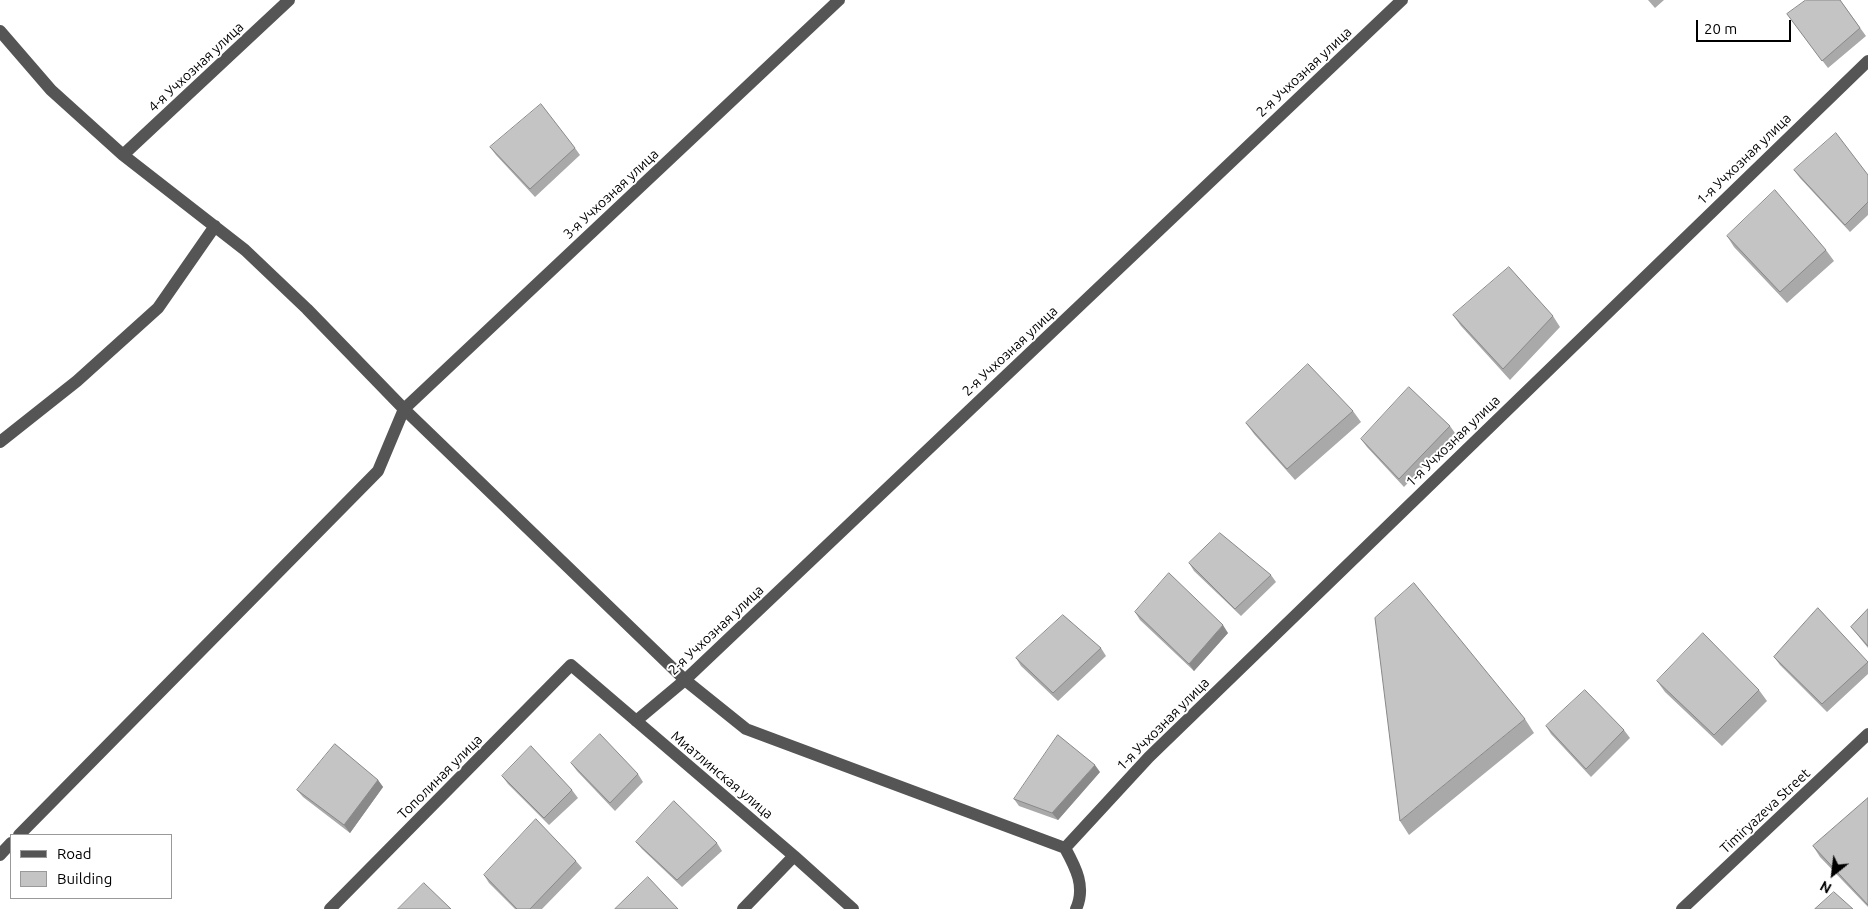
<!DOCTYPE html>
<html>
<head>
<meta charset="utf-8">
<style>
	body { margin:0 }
	#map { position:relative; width:1868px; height:909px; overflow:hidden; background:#fff; font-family:Ubuntu,sans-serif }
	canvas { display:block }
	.legend { position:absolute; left:10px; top:834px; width:162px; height:65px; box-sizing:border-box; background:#fff; border:1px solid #999; margin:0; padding:6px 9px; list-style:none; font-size:15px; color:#000 }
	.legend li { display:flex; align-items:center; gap:10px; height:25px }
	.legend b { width:25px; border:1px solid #999 }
	.north { position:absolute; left:1808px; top:849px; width:50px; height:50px; -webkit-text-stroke:4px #fff; paint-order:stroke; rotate:209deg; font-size:14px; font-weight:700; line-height:20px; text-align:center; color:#000 }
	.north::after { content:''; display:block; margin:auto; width:18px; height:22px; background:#000; clip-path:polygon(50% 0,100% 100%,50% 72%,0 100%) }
	.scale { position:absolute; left:1696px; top:20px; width:95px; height:22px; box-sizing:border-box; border:2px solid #000; border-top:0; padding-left:6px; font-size:15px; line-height:18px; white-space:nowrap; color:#000; -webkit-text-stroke:4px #fff; paint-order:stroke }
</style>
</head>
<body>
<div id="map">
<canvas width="1868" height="909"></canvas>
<ul class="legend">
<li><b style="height:6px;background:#555"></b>Road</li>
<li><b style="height:14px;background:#c4c4c4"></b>Building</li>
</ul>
<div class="north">N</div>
<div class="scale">20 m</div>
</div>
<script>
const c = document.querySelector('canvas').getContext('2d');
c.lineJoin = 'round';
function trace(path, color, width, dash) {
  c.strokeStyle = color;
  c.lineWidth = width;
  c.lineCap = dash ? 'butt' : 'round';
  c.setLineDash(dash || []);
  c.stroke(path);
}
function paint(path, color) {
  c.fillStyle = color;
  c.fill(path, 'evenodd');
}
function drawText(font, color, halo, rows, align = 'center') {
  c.font = font + ' Ubuntu,sans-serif';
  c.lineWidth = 4;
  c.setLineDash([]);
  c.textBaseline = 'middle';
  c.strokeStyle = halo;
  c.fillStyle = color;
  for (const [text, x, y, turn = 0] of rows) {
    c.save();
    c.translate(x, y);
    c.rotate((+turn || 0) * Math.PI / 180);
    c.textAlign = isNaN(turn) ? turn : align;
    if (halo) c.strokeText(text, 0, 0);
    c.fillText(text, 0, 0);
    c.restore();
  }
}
trace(new Path2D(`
	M0 31 51 90 123 155 245 250 307 309 404 409 685 680 746 729 1065 848C1076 868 1086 887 1076 909
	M123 155 289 0
	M0 442 77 381 158 308 215 226
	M636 721 685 680 1402 0
	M19 835 378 471 404 409 839 0
	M1065 848 1149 757 1868 61
	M0 855 11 843
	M330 909 571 665 794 856 853 909
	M743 909 794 856
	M1682 909 1868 734`), '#555', 12);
paint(new Path2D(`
	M1648 0H1664L1655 8Z
	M1840 0 1866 36 1828 68 1793 22Z
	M490 147 575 148 580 155 535 197 496 155Z
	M1794 170 1868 175V215L1850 232 1800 178Z
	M1727 236 1826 250 1834 261 1787 303 1734 247Z
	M1453 315 1553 316 1560 327 1510 380 1461 326Z
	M1353 411 1361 422 1295 480 1254 434 1246 423Z
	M1450 426 1455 433 1404 487 1367 447 1361 439Z
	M1189 563 1271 575 1276 582 1241 616 1194 571Z
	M1818 608 1868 663V674L1827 712 1780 665 1774 657Z
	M1868 609V648L1851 627Z
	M1135 612 1228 633 1194 671 1140 620Z
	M1101 648 1106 656 1058 701 1021 666 1016 658Z
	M1657 681 1759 690 1767 701 1722 746 1665 692Z
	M1525 719 1534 733 1409 835 1400 821Z
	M1546 726 1624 730 1630 738 1591 777 1551 734Z
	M571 763 638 774 643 782 615 811 577 771Z
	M1100 772 1058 820 1019 806 1014 799Z
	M502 776 572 790 578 798 549 825 508 784Z
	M378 780 383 787 350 833 303 797 297 790Z
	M1868 798V907L1820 857 1813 846Z
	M636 842 717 843 722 851 682 887 642 849Z
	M576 861 582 868 542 909H515L489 883 484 875Z`), '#a9a9a9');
paint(new Path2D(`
	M1223 625 1228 633 1194 671 1189 664Z
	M1095 765 1100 772 1058 820 1052 813Z
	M378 780 383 787 350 833 344 825Z`), '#898989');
const building = new Path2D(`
	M1806 0H1840L1860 28 1822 61 1787 14Z
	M541 104 575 148 530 189 490 147Z
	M1836 133 1868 175V202L1845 225 1794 170Z
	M1775 190 1826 250 1780 292 1727 236Z
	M1509 267 1553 316 1503 369 1453 315Z
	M1308 364 1353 411 1287 469 1246 423Z
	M1409 387 1450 426 1399 479 1361 439Z
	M1220 533 1271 575 1235 609 1189 563Z
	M1169 573 1223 625 1189 664 1135 612Z
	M1414 583 1525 719 1400 821 1375 618Z
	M1818 608 1868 662 1822 704 1774 657Z
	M1868 609V646L1851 627Z
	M1063 615 1101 648 1053 693 1016 658Z
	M1703 633 1759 690 1714 735 1657 681Z
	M1585 690 1624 730 1586 769 1546 726Z
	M600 734 638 774 610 803 571 763Z
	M1058 735 1095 765 1052 813 1014 799Z
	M335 744 378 780 344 825 297 790Z
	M531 746 572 790 544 818 502 776Z
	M1868 798V905L1813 846Z
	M674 801 717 843 677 880 636 842Z
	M536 819 576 861 530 909H517L484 875Z
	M648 877 678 909H615Z
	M424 883 451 909H398Z
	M1834 892 1853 909H1815Z`);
paint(building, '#c4c4c4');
trace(building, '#898989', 1);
drawText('14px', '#000', '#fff', [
	["4-я Учхозная улица",196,67,-43],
	["2-я Учхозная улица",1304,72,-43],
	["1-я Учхозная улица",1744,159,-44],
	["3-я Учхозная улица",611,194,-43],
	["2-я Учхозная улица",1010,351,-43],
	["1-я Учхозная улица",1453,441,-44],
	["2-я Учхозная улица",716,630,-43],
	["1-я Учхозная улица",1163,724,-45],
	["Миатлинская улица",722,775,40],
	["Тополиная улица",440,777,-45],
	["Timiryazeva Street",1765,811,-43]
]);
</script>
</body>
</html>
